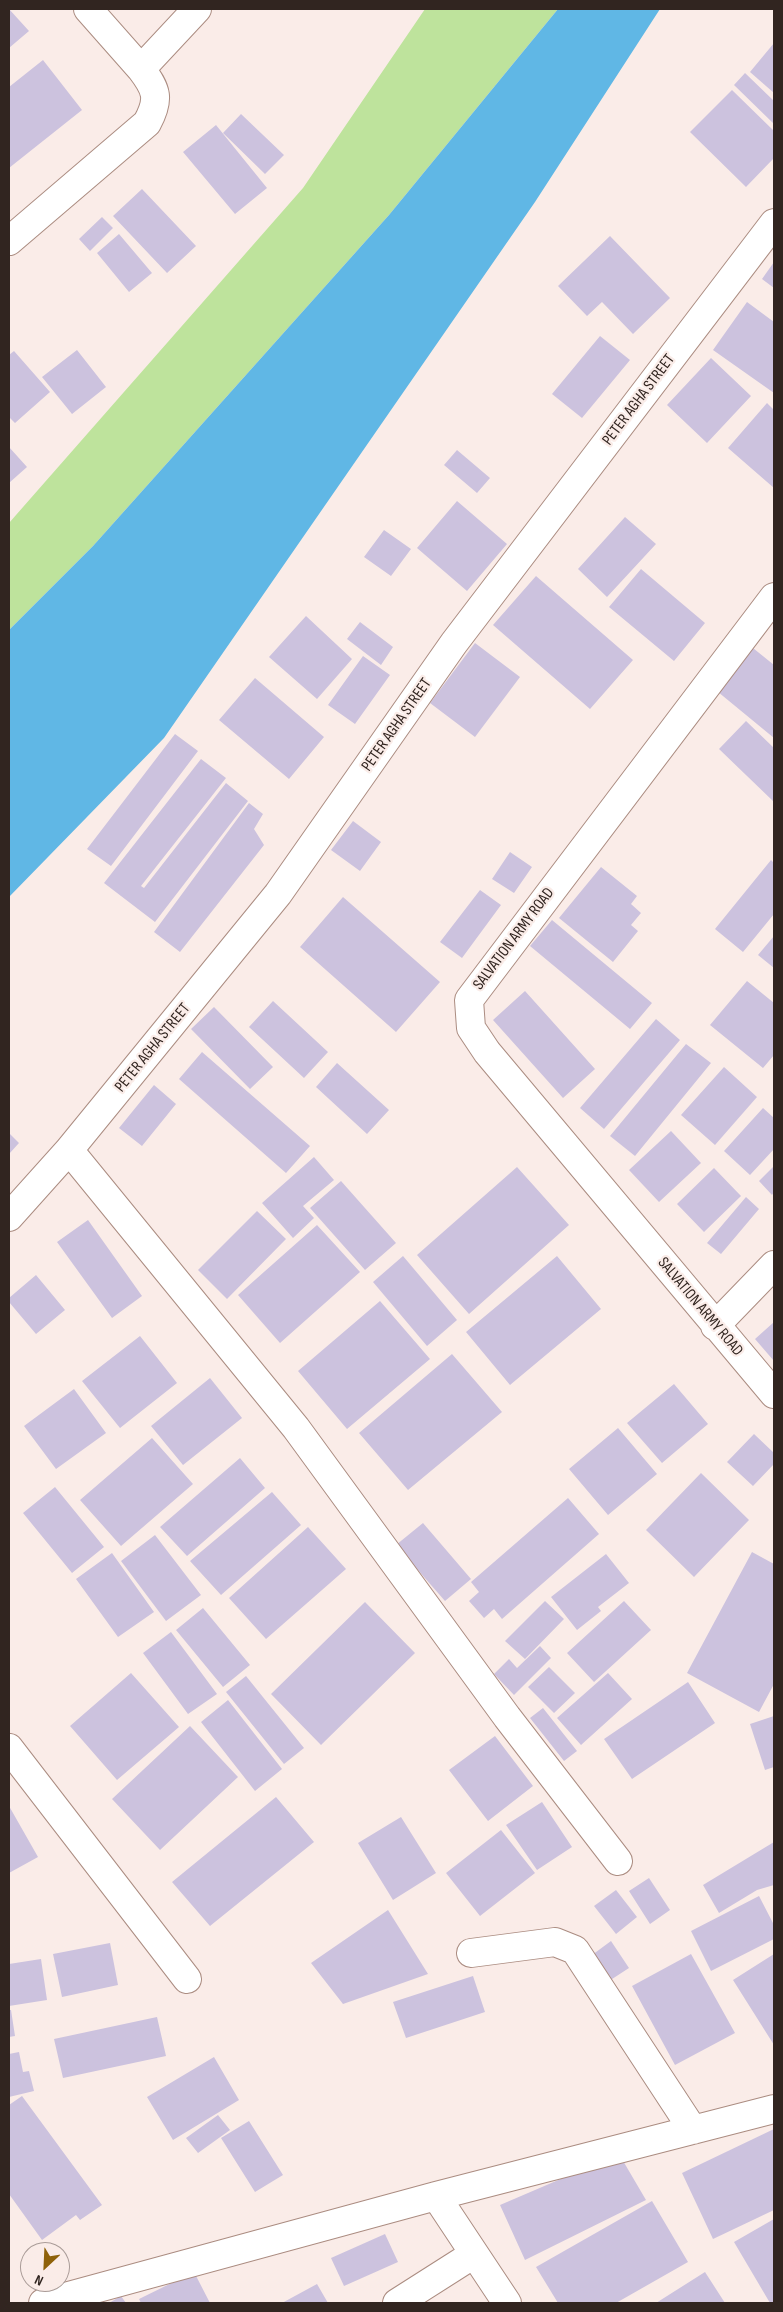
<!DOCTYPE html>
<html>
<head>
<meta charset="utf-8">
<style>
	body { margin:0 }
	#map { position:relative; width:783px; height:2312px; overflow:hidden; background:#faece8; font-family:"Sofia Sans Condensed",sans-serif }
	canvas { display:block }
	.frame { position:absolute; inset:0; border:10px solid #312520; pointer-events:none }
	.north { position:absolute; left:20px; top:2242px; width:50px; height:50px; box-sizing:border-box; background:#faece8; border:1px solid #aa9c98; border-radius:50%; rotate:205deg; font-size:14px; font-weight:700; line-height:20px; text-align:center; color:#312520 }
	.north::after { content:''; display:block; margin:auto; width:18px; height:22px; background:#8f620a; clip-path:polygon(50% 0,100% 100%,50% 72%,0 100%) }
</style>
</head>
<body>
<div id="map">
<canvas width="783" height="2312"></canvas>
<div class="frame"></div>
<div class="north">N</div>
</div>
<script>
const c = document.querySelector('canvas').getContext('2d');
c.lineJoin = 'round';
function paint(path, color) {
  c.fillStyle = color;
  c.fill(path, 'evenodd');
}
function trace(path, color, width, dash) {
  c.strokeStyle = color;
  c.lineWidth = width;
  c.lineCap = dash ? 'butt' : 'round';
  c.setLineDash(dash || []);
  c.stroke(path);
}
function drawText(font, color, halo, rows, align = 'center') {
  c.font = font + ' "Sofia Sans Condensed",sans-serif';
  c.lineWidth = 4.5;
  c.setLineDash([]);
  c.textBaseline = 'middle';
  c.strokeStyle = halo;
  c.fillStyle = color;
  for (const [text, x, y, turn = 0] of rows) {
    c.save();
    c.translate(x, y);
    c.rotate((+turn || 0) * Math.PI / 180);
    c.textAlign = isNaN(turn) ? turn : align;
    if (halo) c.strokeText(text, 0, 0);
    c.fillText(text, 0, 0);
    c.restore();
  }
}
paint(new Path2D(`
	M425 9H558L389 215 93 546 9 630V523L303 188Z`), '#bee39c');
paint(new Path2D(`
	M558 9H660L535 202 164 738 9 897V630L93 546 389 215Z`), '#60b7e5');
paint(new Path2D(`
	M9 9 29 31 9 48Z
	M774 43V93L750 72Z
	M43 60 82 110 9 168V87Z
	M745 73 774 101V124L734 85Z
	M732 90 774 131V158L746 187 690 132Z
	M241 114 284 155 265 174 223 133Z
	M216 125 267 188 235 214 183 152Z
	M142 189 196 246 167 273 113 216Z
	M102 217 113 228 90 251 79 239Z
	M119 234 152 273 129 292 97 253Z
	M610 236 670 298 633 334 602 302 587 316 558 286Z
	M774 262V288L762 279Z
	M747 302 774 322V393L713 350Z
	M600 336 630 360 582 418 552 394Z
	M77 350 106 387 72 414 42 377Z
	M14 351 50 392 15 423 9 417V355Z
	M711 358 751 396 707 443 667 405Z
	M767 403 774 410V488L728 448Z
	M9 447 27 467 9 483Z
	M457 450 490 478 477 493 444 465Z
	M457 501 507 544 467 591 417 548Z
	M625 517 656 544 607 597 578 569Z
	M384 530 411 549 391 576 364 557Z
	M641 569 705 623 674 661 609 607Z
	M536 576 633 660 590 709 493 625Z
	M306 616 352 659 317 699 269 657Z
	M360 622 393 647 381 665 347 639Z
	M475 643 520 677 475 737 430 703Z
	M748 644 774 665V738L712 687Z
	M363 656 390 675 355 724 328 705Z
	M255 678 324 737 289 779 219 720Z
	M746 721 774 748V802L719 749Z
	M175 734 198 751 111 866 87 849Z
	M201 759 226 778 141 886 144 888 226 783 248 801 155 922 104 883Z
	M249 803 263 814 254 829 264 845 180 952 154 932Z
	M353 821 381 842 360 871 331 850Z
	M510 852 532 867 514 893 492 879Z
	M771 860 774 863V914L743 952 715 929Z
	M601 867 637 896 631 904 641 913 631 925 638 931 613 962 559 918Z
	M480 890 501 905 462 958 440 942Z
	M343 897 440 982 396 1032 300 947Z
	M552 920 652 1003 630 1029 530 946Z
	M774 936V968L758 955Z
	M747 981 774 1003V1055L763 1068 710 1025Z
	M525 991 595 1069 563 1098 493 1020Z
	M273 1001 328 1052 304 1078 249 1027Z
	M214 1007 273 1067 250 1089 191 1029Z
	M656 1019 680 1040 604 1129 580 1108Z
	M686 1044 711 1063 635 1156 610 1136Z
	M202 1052 310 1146 286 1173 179 1079Z
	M337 1063 389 1110 367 1134 316 1087Z
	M724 1067 757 1097 715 1145 681 1115Z
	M154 1085 176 1104 142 1146 119 1128Z
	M763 1108 774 1118V1149L750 1175 724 1151Z
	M671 1131 701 1163 659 1202 629 1170Z
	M9 1133 19 1143 9 1154Z
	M314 1157 334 1180 303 1206 314 1218 293 1238 262 1203Z
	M774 1166V1192L772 1195 759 1181Z
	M517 1167 569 1225 469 1314 417 1255Z
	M714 1168 741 1196 704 1232 677 1204Z
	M341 1181 396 1243 365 1270 310 1208Z
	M746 1197 759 1209 721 1254 707 1243Z
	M257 1211 286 1239 227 1299 198 1270Z
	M88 1220 142 1296 112 1318 57 1242Z
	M317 1225 360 1272 280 1343 238 1295Z
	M403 1256 457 1320 427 1346 373 1282Z
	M557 1256 601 1309 510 1385 466 1332Z
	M36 1275 65 1310 36 1334 9 1302V1298Z
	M380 1301 430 1359 347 1429 298 1371Z
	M774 1322V1361L755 1339Z
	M140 1336 177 1383 120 1428 82 1381Z
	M452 1354 502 1412 408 1490 359 1433Z
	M210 1378 242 1418 183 1465 151 1426Z
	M674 1384 708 1424 662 1463 627 1423Z
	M74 1389 106 1433 56 1469 24 1426Z
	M618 1428 657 1474 608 1515 569 1469Z
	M754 1434 774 1453V1464L753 1486 727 1462Z
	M152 1438 193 1484 121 1546 80 1500Z
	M240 1458 265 1488 187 1556 160 1527Z
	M701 1473 749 1520 694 1577 646 1530Z
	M55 1487 104 1547 72 1573 23 1513Z
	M272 1492 301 1525 221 1595 190 1561Z
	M568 1498 599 1534 502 1619 494 1609 484 1618 469 1601 479 1592 471 1582Z
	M423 1523 471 1579 445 1601 396 1545Z
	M308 1527 346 1569 266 1639 229 1598Z
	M155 1535 201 1595 166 1621 121 1561Z
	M752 1552 774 1564V1684L759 1712 687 1673Z
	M112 1553 154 1612 118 1637 76 1579Z
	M606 1554 629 1583 598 1607 601 1611 577 1630 551 1597Z
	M545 1601 564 1619 525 1659 505 1641Z
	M624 1601 651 1630 594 1682 567 1653Z
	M365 1602 415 1653 321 1745 271 1694Z
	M203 1608 250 1665 223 1687 176 1630Z
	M171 1632 217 1694 188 1714 143 1653Z
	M540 1646 551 1658 514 1695 494 1674 509 1659 517 1668Z
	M549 1667 575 1693 554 1713 528 1687Z
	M131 1673 179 1727 117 1780 70 1726Z
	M608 1673 632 1699 581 1745 557 1718Z
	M246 1676 304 1748 284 1764 226 1692Z
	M688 1682 715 1723 632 1779 604 1739Z
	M228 1700 282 1769 255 1791 201 1722Z
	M543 1708 577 1751 564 1761 530 1718Z
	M774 1716V1767L765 1770 750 1724Z
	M190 1726 238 1777 160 1850 112 1799Z
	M495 1736 533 1786 488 1821 449 1770Z
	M276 1797 314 1842 210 1926 172 1882Z
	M542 1802 572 1847 537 1870 506 1825Z
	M9 1806 38 1857 9 1873Z
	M401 1817 436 1873 393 1900 358 1843Z
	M501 1830 535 1873 480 1916 446 1873Z
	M774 1842V1885L757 1890 719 1913 703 1885Z
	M649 1878 670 1910 650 1924 629 1891Z
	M616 1890 637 1917 616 1934 594 1906Z
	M759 1896 774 1925V1939L711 1971 691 1931Z
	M388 1910 428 1974 343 2004 311 1963Z
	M611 1941 629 1968 609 1981 592 1955Z
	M110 1943 118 1985 62 1997 53 1954Z
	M691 1954 735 2033 675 2065 632 1986Z
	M774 1954V2045L733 1980Z
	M41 1959 47 2000 9 2006V1964Z
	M473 1976 485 2012 406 2038 393 2002Z
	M9 2010H11L15 2036 9 2037Z
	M157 2017 166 2056 63 2078 54 2039Z
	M19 2052 23 2072 29 2071 34 2091 9 2097V2054Z
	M214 2057 239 2100 173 2140 147 2097Z
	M22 2096 102 2205 80 2220 76 2215 42 2240 9 2194V2105Z
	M218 2115 230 2130 198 2153 186 2138Z
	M249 2121 283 2175 255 2192 221 2138Z
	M774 2129V2210L713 2239 682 2173Z
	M619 2154 646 2200 525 2260 500 2205Z
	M652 2201 688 2262 616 2303H558L536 2267Z
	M774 2219V2303H770L734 2242Z
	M385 2234 398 2262 344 2286 331 2258Z
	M194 2272 210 2303H141L139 2299Z
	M705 2272 725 2303H656Z
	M317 2284 328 2303H282Z
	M121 2296 126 2303H109Z`), '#ccc2de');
const street = new Path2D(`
	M88 9 141 69 197 9
	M9 241 147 123C160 99 157 90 141 69
	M774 597 469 1000 471 1028 487 1052 774 1394
	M69 1150 296 1428 507 1717 618 1861
	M9 1217 69 1150 278 894 454 643 774 223
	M715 1326 774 1265
	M9 1748 187 1979
	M471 1953 555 1942 575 1950 693 2130
	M436 2196 507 2303
	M43 2303 436 2196 774 2109
	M397 2303 474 2254`);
trace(street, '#ab8c81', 30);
trace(street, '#fff', 28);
drawText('16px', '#312520', '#faece8', [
	["PETER AGHA STREET",639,400,-53],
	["PETER AGHA STREET",397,725,-55],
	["SALVATION ARMY ROAD",514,939,-53],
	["PETER AGHA STREET",153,1048,-51],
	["SALVATION ARMY ROAD",700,1307,50]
]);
</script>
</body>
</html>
